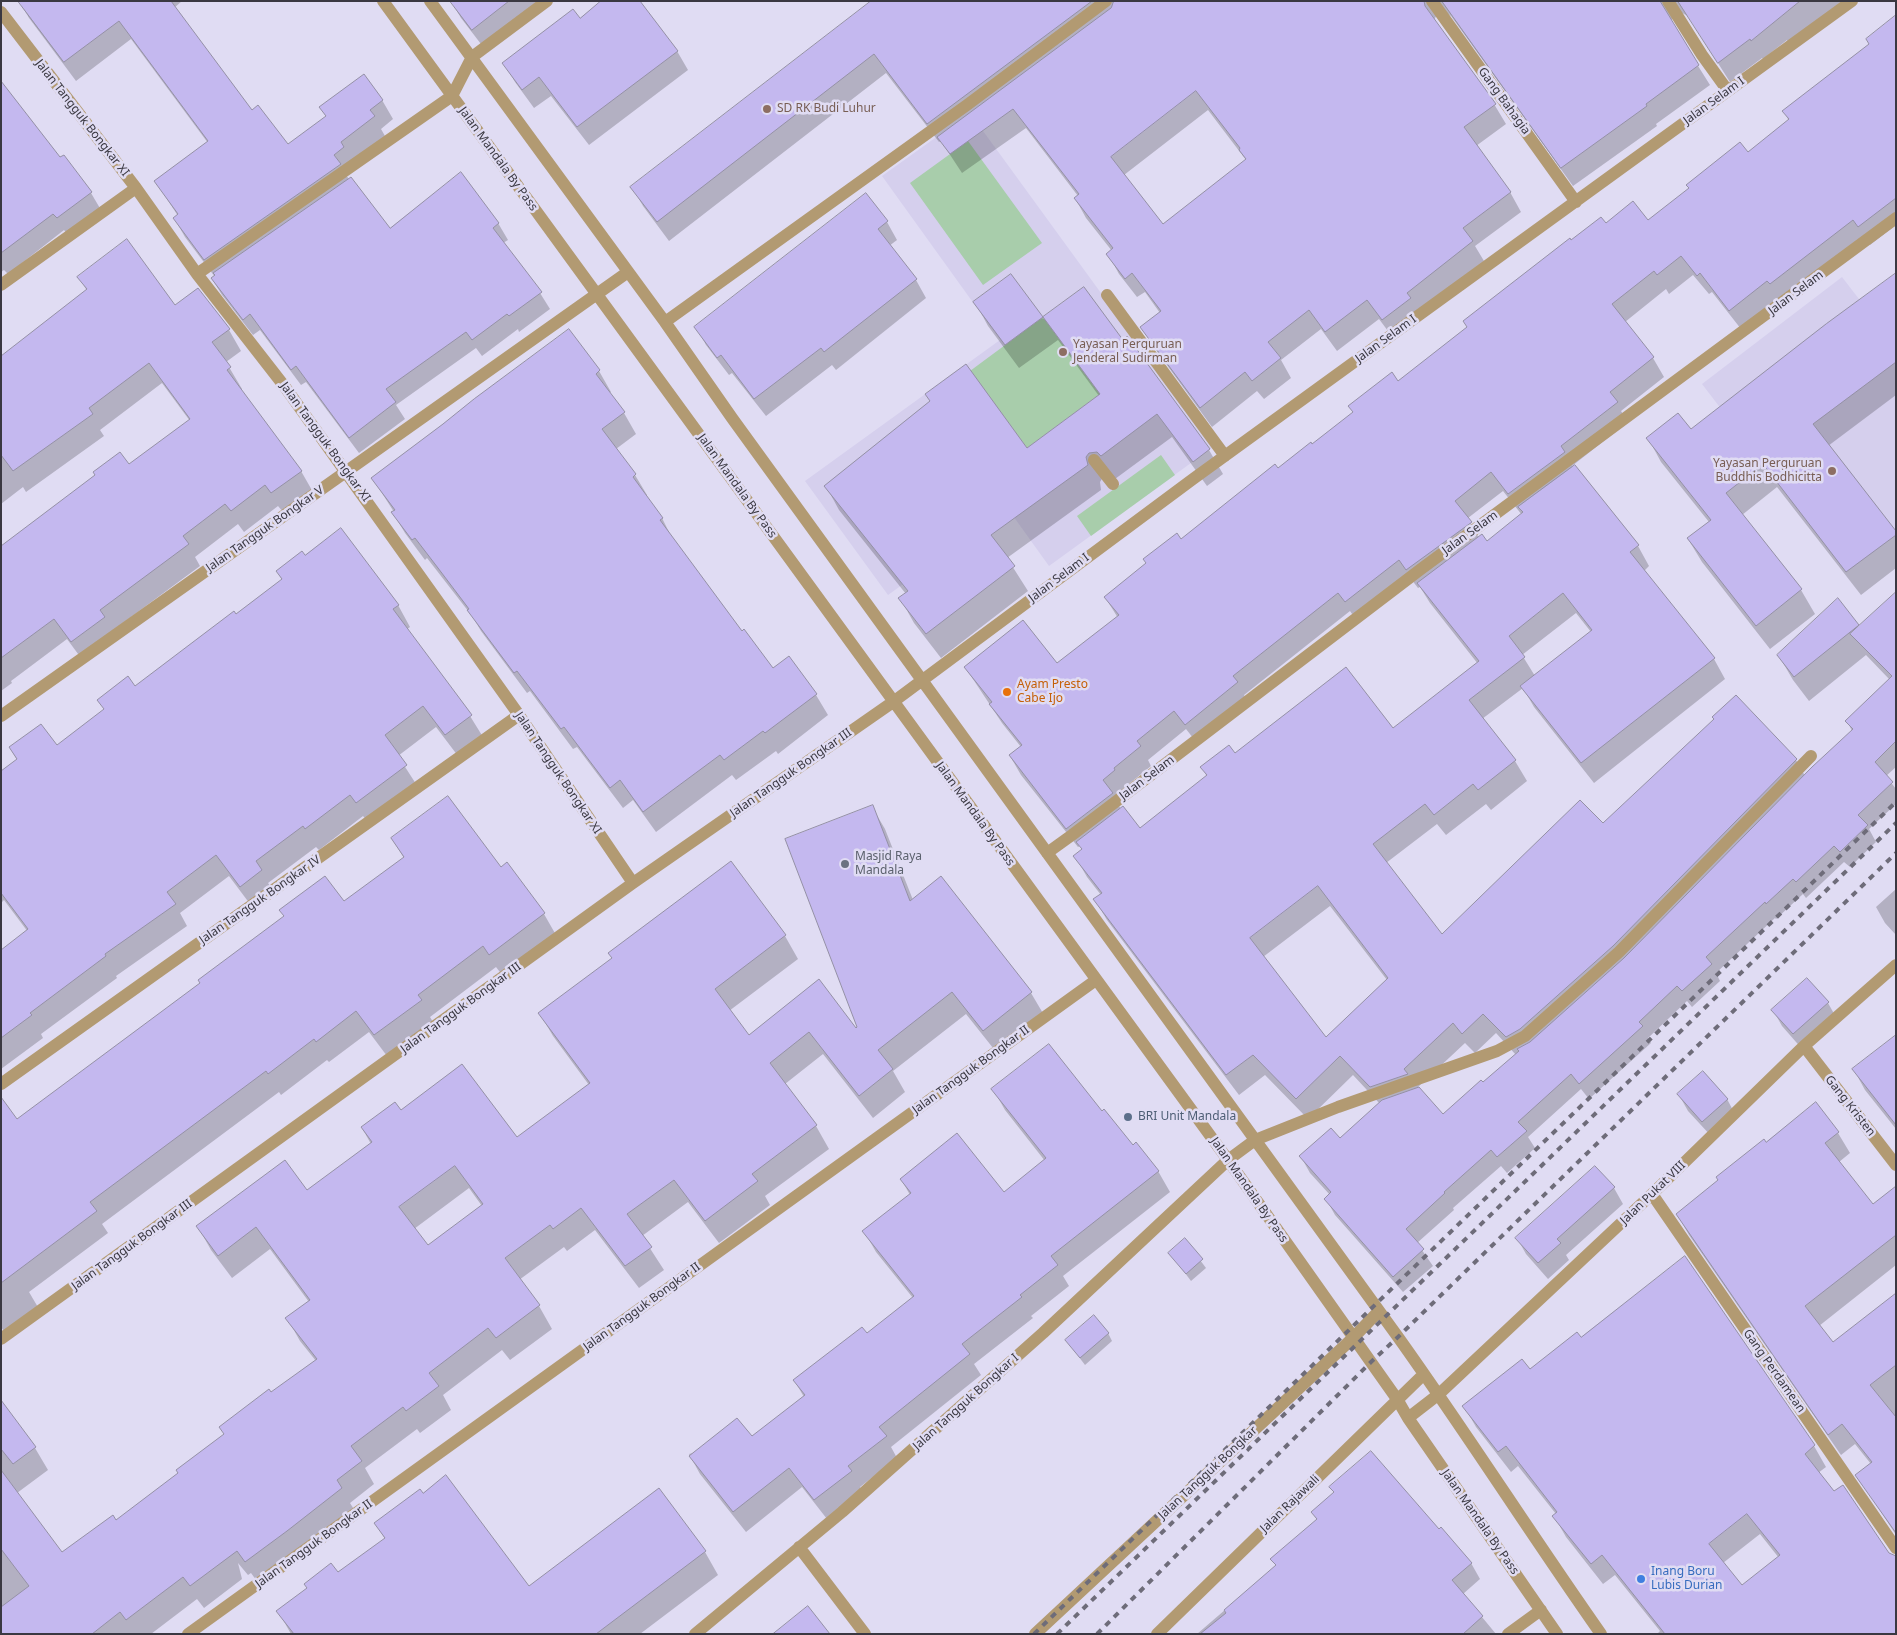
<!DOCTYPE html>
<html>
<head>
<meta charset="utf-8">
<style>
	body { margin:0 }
	#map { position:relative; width:1897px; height:1635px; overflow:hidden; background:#e0dcf3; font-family:"Noto Sans",sans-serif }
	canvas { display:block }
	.frame { position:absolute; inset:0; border:2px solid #3a3841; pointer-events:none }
</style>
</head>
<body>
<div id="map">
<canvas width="1897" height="1635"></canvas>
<div class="frame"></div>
</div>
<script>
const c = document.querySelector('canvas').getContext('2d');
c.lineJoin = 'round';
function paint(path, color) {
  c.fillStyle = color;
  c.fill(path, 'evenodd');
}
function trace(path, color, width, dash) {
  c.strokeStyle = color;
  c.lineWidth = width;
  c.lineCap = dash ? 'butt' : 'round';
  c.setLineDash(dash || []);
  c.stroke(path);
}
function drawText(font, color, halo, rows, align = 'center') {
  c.font = font + ' "Noto Sans",sans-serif';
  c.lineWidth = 5;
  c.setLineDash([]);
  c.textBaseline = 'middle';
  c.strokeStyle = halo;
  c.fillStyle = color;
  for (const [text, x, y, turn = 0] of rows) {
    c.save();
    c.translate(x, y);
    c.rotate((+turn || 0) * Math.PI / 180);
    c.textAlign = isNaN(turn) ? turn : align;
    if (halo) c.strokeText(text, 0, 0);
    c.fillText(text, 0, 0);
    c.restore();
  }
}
paint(new Path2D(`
	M970 113 1213 447 1049 566 1008 509 888 595 805 481 1000 340 882 176Z
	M1842 277 1896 347V535L1846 572 1702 384Z`), '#d5cfed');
paint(new Path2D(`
	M968 141 1042 243 983 285 910 183Z
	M1043 317 1100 394 1027 448 970 371Z
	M1161 455 1175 475 1091 536 1077 516Z`), '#a8cdab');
paint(new Path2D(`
	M19 1H182L174 8 252 111 287 146 326 117 321 108 382 100 393 119 381 129 385 136 345 174 389 230 498 223 508 240 503 243 540 293 550 309 519 332 518 329 482 356 476 348 396 405 405 419 359 453 306 382 301 385 260 330 253 335 222 295 212 279 215 277 185 237 174 218 178 216 156 182 208 143 131 39 76 81 29 18Z
	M451 1H543L484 48 461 18Z
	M873 1H1851L1789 44 1787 40 1763 59 1762 58 1730 82 1688 16 1680 12 1674 14 1671 23 1710 85 1656 124 1657 126 1573 186 1451 16 1447 13H1439L1435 18V22L1494 104 1506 124 1476 146 1510 192 1521 212 1475 246 1484 261 1394 339 1379 319 1337 351 1321 329 1281 360 1291 378 1264 399 1257 391 1212 427 1153 346 1142 327 1160 313 1145 292 1137 297 1119 274 1108 254 1112 251 1086 218 1075 198 1078 196 1026 128 962 173 941 141 939 142 886 73 669 241 643 206 632 187ZM1208 110 1246 160 1163 226 1124 175Z
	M1896 17V225L1870 245 1865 239 1741 329 1712 292 1709 294 1693 275 1669 294 1666 289 1625 322 1653 358 1664 377 1621 411 1628 422 1572 466 1638 546 1649 566 1644 571 1714 659 1725 679 1594 783 1534 707 1523 688 1482 719 1515 761 1527 781 1491 810 1486 804 1446 835 1437 824 1386 863 1442 936 1603 825 1796 760 1805 776 1852 731 1847 721 1890 680 1866 655 1809 701 1793 680 1779 656 1838 600 1859 628 1896 594V767L1886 776 1896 789V804L1869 829 1876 842 1850 867 1844 862 1806 898 1803 894 1776 919 1775 918 1716 973 1720 981 1692 1007 1687 1001 1648 1038 1651 1043 1589 1099 1581 1089 1528 1137 1535 1148 1507 1173 1501 1166 1453 1208 1454 1210 1417 1243 1433 1266 1403 1292 1335 1215 1326 1199 1330 1195 1310 1173 1301 1157 1340 1140 1380 1104 1353 1075 1308 1119 1265 1075 1239 1095 1107 920 1095 900 1101 895 1087 877 1075 856 1083 851 1080 846 1078 847 1021 775 1010 756 1021 747 1002 723 965 667 1057 665 1118 618 1105 597 1398 382 1468 328 1571 242 1606 224 1648 222 1748 154 1789 121 1784 112 1870 45ZM1503 491 1522 515 1487 543 1479 538 1468 518ZM1411 579 1418 588 1420 587 1430 603 1478 664 1393 730 1235 755 1202 767 1207 777 1140 829 1121 809 1114 798 1124 788 1151 766 1148 760 1186 729 1197 743 1248 702 1244 695 1350 611 1357 621ZM1576 613 1591 632 1535 676 1522 655ZM1330 906 1387 980 1326 1039 1263 957ZM1496 1033 1516 1055 1483 1084 1443 1115 1418 1087 1465 1043 1475 1053Z
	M579 19 677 51 688 70 589 145 551 96 534 108 515 82 504 63Z
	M1 83 60 159 91 193 101 210 68 235 64 230 8 274 4 270 1 272Z
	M866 195 887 222 897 240 889 246 916 280 926 298 836 370 832 365 766 416 732 373 729 375 706 345 696 327Z
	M1896 274V395L1828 446 1896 533V568L1861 595 1777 487 1742 515 1801 590 1815 614 1770 649 1702 562 1688 539 1709 522 1661 462 1648 438 1691 431Z
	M1011 276 1043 319 1084 288 1123 342 1127 338 1209 450 1223 474 1207 486 1172 437 1115 479 1103 477 1100 482 1101 490 1007 558 1028 591 941 658 914 623 900 598 906 594 839 510 826 486 1026 449 1099 396 1058 340 1019 368 988 326 975 302Z
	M79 277 175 307 198 290 229 330 241 351 226 362 242 389 240 390 301 471 313 492 284 513 278 506 244 532 238 524 195 557 200 566 112 631 84 662 67 639 11 681 12 683 1 691V548L129 466 190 421 162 383 100 430 104 436 26 492 23 487 1 504V357L87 291Z
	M569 331 599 371 611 392 609 394 624 413 636 434 616 449 635 475 647 495 646 496 662 518 673 540 742 633 773 669 816 695 828 715 778 754 776 751 736 780 732 775 656 832 633 800 623 808 577 747 573 749 530 691 527 693 481 631 472 616 427 558 425 560 405 533 393 513 394 512 373 479Z
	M305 557 398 605 410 627 406 630 470 716 483 737 458 756 436 727 398 756 418 787 369 823 363 816 319 850 316 847 268 883 274 892 253 908 229 876 180 913 187 926 116 976 117 978 41 1034 43 1038 1 1069V951L28 932 4 900 1 903V772L17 760 10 748 56 747 282 580 277 571Z
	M872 807 885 829 913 900 1031 993 1044 1015 997 1053 966 1014 893 1071 905 1092 873 1118 823 1054 785 1084 816 1126 829 1149 765 1196 770 1205 719 1243 688 1202 642 1236 664 1270 639 1288 595 1230 567 1251 564 1247 519 1280 539 1306 552 1329 510 1360 502 1350 443 1395 451 1410 420 1433 417 1429 365 1468 374 1484 350 1503 355 1511 259 1584 251 1573 248 1575 238 1563 242 1579 204 1608 197 1599 151 1634H1V1402L35 1448 48 1470 17 1493 62 1554 116 1522 180 1474 271 1394 316 1361 300 1341 287 1318 309 1302 270 1249 232 1278 211 1250 198 1227 307 1192 371 1144 362 1128 401 1111 517 1139 589 1085 553 1036 540 1014 613 959 731 863 785 936 798 959 729 1011 749 1036 819 981 855 1030 859 1028ZM469 1188 482 1206 427 1247 414 1229Z
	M392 839 500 868 506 864 544 914 556 935 503 976 496 967 430 1017 433 1022 387 1056 369 1032 329 1062 327 1060 281 1095 279 1092 102 1224 108 1233 29 1292 39 1309 6 1334 1 1327V1122L17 1121 344 903 404 858Z
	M1896 889V935L1885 923 1876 907Z
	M1828 1003 1837 1019 1803 1050 1782 1026 1773 1010Z
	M1896 1036V1129L1865 1090 1854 1070Z
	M993 1089 1102 1113 1158 1171 1170 1192 1063 1276 1069 1286 1031 1316 1033 1318 974 1364 981 1375 891 1447 897 1458 860 1487 862 1492 827 1519 802 1487 746 1532 700 1474 689 1454 752 1438 804 1397 794 1380 867 1334 913 1298 876 1252 864 1231 910 1195 901 1179 1004 1194 1045 1161 1005 1110Z
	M1679 1095 1727 1099 1736 1116 1712 1137 1688 1111Z
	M1838 1133 1850 1153 1839 1162 1873 1206 1896 1200V1265L1819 1326 1833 1344 1896 1295V1535L1857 1475 1871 1464 1855 1444 1841 1455 1689 1235 1677 1214 1766 1143Z
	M1614 1188 1623 1204 1566 1255 1569 1260 1548 1279 1526 1254 1517 1238Z
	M1185 1240 1206 1268 1191 1281 1170 1253Z
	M1685 1258 1814 1446 1826 1467 1818 1473 1889 1554 1896 1634H1657L1660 1631 1615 1575 1603 1584 1566 1537 1554 1516 1556 1514 1518 1466 1511 1472 1476 1427 1464 1406 1529 1371 1581 1339ZM1760 1534 1779 1558 1742 1587 1723 1563Z
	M1108 1333 1112 1341 1085 1365 1066 1340Z
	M1331 1487 1439 1530 1471 1563 1480 1579 1463 1594 1496 1634H1197L1276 1566 1272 1559 1317 1520 1312 1512 1334 1493Z
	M376 1524 529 1588 705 1552 718 1575 640 1634H291L278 1611 338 1574 385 1539Z`), '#0003');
const building = new Path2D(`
	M18 1H171L252 110 258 105 288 144 326 116 319 107 364 74 383 100 370 110 375 116 341 142 344 147 334 155 341 164 204 260 173 218 178 214 154 181 208 141 119 21 64 62Z
	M450 1H509L472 30Z
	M601 1H640L678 51 577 127 539 77 522 90 502 63 573 9 580 18Z
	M871 1H1092L927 124 874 54 657 222 630 187Z
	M1114 1H1424L1425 6 1496 104 1464 127 1511 192 1463 228 1473 241 1407 293 1411 298 1382 320 1367 300 1325 332 1309 310 1268 342 1281 358 1252 381 1245 372 1200 408 1140 327 1161 311 1132 273 1125 279 1106 254 1113 248 1074 198 1079 194 1013 109 950 154 937 137 1111 8ZM1196 91 1240 148 1239 150 1246 159 1163 224 1111 157Z
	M1442 1H1660L1699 65 1646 104 1647 106 1561 168Z
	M1678 1H1800L1751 41 1750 39 1718 63Z
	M1896 15V198L1858 227 1853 220 1770 284 1767 281 1729 311 1700 273 1697 276 1681 256 1657 275 1654 271 1612 304 1654 357 1610 392 1618 402 1561 446 1565 452 1508 494 1491 472 1455 501 1472 522 1406 570 1399 560 1345 602 1338 593 1233 676 1238 682 1185 725 1174 711 1137 741 1141 746 1114 768 1115 770 1103 780 1113 793 1066 829 1009 755 1022 745 989 704 992 702 964 667 1023 620 1057 663 1119 615 1104 597 1146 563 1143 559 1177 533 1181 539 1275 464 1278 468 1311 442 1312 444 1353 412 1348 406 1392 372 1398 381 1467 327 1463 321 1570 238 1571 240 1601 217 1606 223 1633 201 1648 220 1689 188 1686 185 1740 142 1748 152 1789 119 1782 111 1869 44 1866 39Z
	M1 81 60 157 64 155 92 192 57 218 53 214 1 253Z
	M461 172 499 223 493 228 542 292 509 316 507 314 472 340 466 332 386 389 396 402 349 438 296 366 291 370 250 314 243 320 211 278 215 275 213 273 351 177 390 228Z
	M866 193 888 221 878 229 917 279 824 352 821 348 754 399 721 355 717 358 694 327Z
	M127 239 175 305 198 288 230 329 212 342 231 367 227 370 302 471 271 493 265 485 231 511 225 504 183 536 189 544 100 610 105 617 71 642 54 619 1 658V546L95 475 93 472 120 452 129 464 190 419 149 363 89 408 93 414 13 471 1 455V356L87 289 77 277Z
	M1896 273V362L1813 424 1896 531V535L1846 572 1763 464 1726 493 1802 589 1756 626 1687 538 1711 520 1646 438 1678 413 1691 429 1826 324Z
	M1011 274 1043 317 1005 345 973 302Z
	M1084 287 1123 340 1127 336 1210 449 1193 462 1157 414 1101 456 1097 452 1089 453 1086 457 1088 465 991 535 1015 566 926 634 898 598 908 591 824 486 930 401 925 394 966 364 1027 448 1100 394 1043 317Z
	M569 329 600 370 596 374 625 412 602 429 636 474 633 477 663 518 660 520 742 631 744 629 773 668 789 656 817 694 765 733 763 731 724 760 720 755 643 812 620 780 610 788 564 727 561 729 517 671 514 673 467 610 469 609 438 568 415 538 412 540 391 512 395 510 371 478 443 424 474 399Z
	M1575 465 1639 545 1630 552 1715 658 1581 763 1520 686 1592 630 1563 593 1509 636 1525 657 1469 700 1516 760 1478 790 1473 784 1434 815 1425 804 1373 844 1442 934 1580 800 1603 823 1714 719 1712 717 1736 695 1797 759 1613 946 1520 1029 1506 1037 1483 1014 1462 1034 1453 1023 1404 1069 1408 1074 1370 1087 1340 1056 1296 1099 1253 1055 1226 1075 1093 899 1102 893 1073 856 1082 849 1076 842 1123 806 1140 828 1207 775 1200 767 1229 745 1235 753 1346 667 1393 728 1479 661 1417 583 1482 534 1487 541 1523 512 1518 507ZM1318 886 1388 978 1326 1037 1250 938Z
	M341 528 399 605 393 609 472 715 445 735 423 706 385 735 407 765 356 803 350 795 305 829 303 826 256 861 262 870 240 887 216 855 167 892 176 904 105 954 106 956 30 1013 32 1015 1 1038V950L28 929 1 893V771L17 759 9 747 41 724 57 745 104 709 97 700 128 676 135 686 234 611 236 614 282 579 276 571 302 551 305 555Z
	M1896 592V741L1875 762 1893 782 1858 815 1868 825 1840 852 1834 846 1796 882 1793 879 1766 904 1765 902 1706 957 1712 964 1682 991 1677 986 1639 1022 1643 1026 1579 1084 1571 1074 1518 1122 1527 1131 1497 1157 1491 1150 1444 1192 1445 1193 1406 1229 1424 1249 1393 1277 1324 1199 1331 1192 1299 1156 1331 1128 1340 1138 1382 1100 1419 1087 1443 1114 1481 1080 1483 1082 1519 1051 1517 1049 1530 1042 1624 958 1812 767 1853 729 1845 721 1892 676 1850 634Z
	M1838 598 1859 625 1794 677 1777 655Z
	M448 796 501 867 507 862 545 913 489 955 483 946 418 995 422 1000 374 1035 356 1011 316 1042 314 1039 268 1074 266 1071 90 1202 97 1211 1 1283V1097L17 1119 200 983 198 980 284 916 279 910 325 876 344 901 404 857 391 838Z
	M873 805 910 901 941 876 1032 992 983 1031 952 992 878 1050 893 1069 859 1096 809 1032 770 1063 817 1125 752 1174 758 1181 705 1221 674 1180 627 1214 652 1247 625 1266 581 1208 553 1229 550 1225 505 1258 540 1305 496 1338 488 1328 429 1373 439 1386 406 1411 403 1407 351 1446 362 1461 337 1480 342 1488 287 1531 245 1562 237 1551 190 1586 183 1577 126 1620 120 1612 92 1634H1V1607L29 1586 1 1549V1470L62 1552 113 1515 116 1520 178 1473 176 1470 224 1434 219 1427 269 1389 271 1392 317 1359 285 1318 310 1300 256 1227 218 1256 196 1226 285 1160 307 1190 372 1142 361 1127 395 1102 401 1110 462 1064 517 1137 590 1083 538 1013 612 958 608 953 731 861 786 935 715 989 749 1035 819 979 856 1028 857 1027 785 839ZM455 1166 483 1204 428 1245 399 1207Z
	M1807 978 1829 1002 1793 1034 1771 1010Z
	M1896 1035V1125L1852 1069Z
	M1049 1044 1102 1111 1104 1109 1133 1145 1136 1142 1159 1171 1051 1256 1058 1265 1020 1295 1022 1297 962 1344 970 1354 879 1427 887 1436 848 1466 852 1471 814 1500 789 1468 733 1512 689 1456 737 1418 752 1436 805 1395 793 1380 862 1327 867 1333 914 1296 862 1231 911 1193 900 1179 957 1133 1004 1192 1046 1158 991 1089Z
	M1703 1071 1728 1099 1702 1122 1677 1094Z
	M1816 1102 1839 1132 1825 1143 1873 1204 1896 1186V1235L1805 1306 1833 1342 1896 1293V1365L1870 1385 1896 1417V1533L1855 1475 1872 1462 1842 1424 1828 1435 1676 1214 1718 1180 1716 1177 1764 1139 1766 1142Z
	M1595 1166 1615 1187 1557 1239 1561 1243 1538 1263 1515 1238Z
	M1185 1238 1203 1259 1186 1274 1168 1253Z
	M1685 1256 1815 1445 1805 1454 1834 1491 1843 1485 1889 1553 1896 1556V1634H1665L1602 1555 1591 1564 1552 1516 1557 1512 1506 1446 1498 1452 1462 1406 1522 1359 1530 1369 1577 1332 1581 1337ZM1747 1514 1780 1555 1742 1585 1709 1544Z
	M1094 1315 1109 1333 1080 1358 1065 1340Z
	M1 1400 36 1447 13 1464 1 1449Z
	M1371 1451 1439 1529 1441 1527 1472 1563 1452 1580 1483 1616 1463 1634H1200L1226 1613 1224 1610 1276 1565 1270 1559 1317 1519 1311 1512 1334 1492 1329 1487Z
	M446 1475 529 1586 659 1488 706 1551 596 1634H294L276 1611 307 1588 304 1584 331 1563 338 1572 385 1538 374 1523 420 1489 423 1493Z
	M808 1606 830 1634H773Z`);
paint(building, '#c4b8ef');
trace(building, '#9490a5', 1);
trace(new Path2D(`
	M383 1 1228 1160 1397 1399 1408 1418 1557 1634
	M430 1 665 322 732 418 1398 1337C1468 1435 1532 1536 1601 1634
	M1432 1 1576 202
	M1668 1 1702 55 1728 91
	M1 12 136 188 197 274 285 387 519 715 633 883
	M197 274 452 96 472 57 547 1
	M1 285 136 188
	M1107 295 1225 456
	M665 322 967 105 1106 1
	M1094 460 1113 484
	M1 716 628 272
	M1047 853 1072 835 1421 569 1896 218
	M1804 1046 1896 1165
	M1 1084 519 715
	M1652 1194 1896 1548
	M1 1339 633 883 893 702 1193 479 1852 1
	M1408 1418 1439 1394 1652 1194 1804 1046 1896 965
	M799 1547 865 1634
	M188 1634 1096 980
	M695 1634 842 1512 1043 1333 1228 1160 1255 1140 1338 1107 1497 1051 1525 1036 1619 952 1811 756
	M1035 1634 1353 1338 1379 1311
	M1157 1634 1424 1374
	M1508 1634 1541 1610`), '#b29a72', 12);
trace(new Path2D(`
	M1034 1634 1896 802
	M1057 1634 1896 823
	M1097 1634 1371 1362 1398 1337 1896 853`), '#6e6c79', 4, [6, 6]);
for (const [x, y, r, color] of [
	[767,109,5,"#8d6e63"],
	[1063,352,5,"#8d6e63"],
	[1832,471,5,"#8d6e63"],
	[1007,692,5,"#e8710a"],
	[845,864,5,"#6b7280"],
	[1128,1117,5,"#5c6f8a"],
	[1641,1579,5,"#3f7fe0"]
]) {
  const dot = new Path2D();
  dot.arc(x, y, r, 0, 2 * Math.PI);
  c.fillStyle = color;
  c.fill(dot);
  trace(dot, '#e0dcf3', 2);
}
drawText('12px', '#3a3841', '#e0dcf3', [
	["Gang Bahagia",1504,101,54],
	["Jalan Selam I",1714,101,-36],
	["Jalan Tangguk Bongkar XI",82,118,52],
	["Jalan Mandala By Pass",498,159,54],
	["Jalan Selam",1796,293,-37],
	["Jalan Selam I",1386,339,-36],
	["Jalan Tangguk Bongkar XI",325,442,54],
	["Jalan Mandala By Pass",737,486,54],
	["Jalan Tangguk Bongkar V",265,529,-35],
	["Jalan Selam",1470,533,-36],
	["Jalan Selam I",1059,578,-37],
	["Jalan Tangguk Bongkar XI",558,773,56],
	["Jalan Tangguk Bongkar III",791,773,-35],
	["Jalan Selam",1147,778,-37],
	["Jalan Mandala By Pass",975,814,54],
	["Jalan Tangguk Bongkar IV",260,900,-35],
	["Jalan Tangguk Bongkar III",461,1008,-36],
	["Jalan Tangguk Bongkar II",971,1070,-36],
	["Gang Kristen",1850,1106,52],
	["Jalan Mandala By Pass",1249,1190,55],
	["Jalan Pukat VIII",1653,1193,-44],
	["Jalan Tangguk Bongkar III",132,1245,-36],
	["Jalan Tangguk Bongkar II",642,1307,-36],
	["Gang Perdamean",1774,1371,55],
	["Jalan Tangguk Bongkar I",966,1402,-42],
	["Jalan Tangguk Bongkar",1208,1473,-43],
	["Jalan Rajawali",1290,1504,-44],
	["Jalan Mandala By Pass",1480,1522,55],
	["Jalan Tangguk Bongkar II",314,1544,-36]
]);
drawText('12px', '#785e54', '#e0dcf3', [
	["SD RK Budi Luhur",777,109],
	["Yayasan Perguruan",1073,345],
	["Jenderal Sudirman",1073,359],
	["Yayasan Perguruan",1822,464,"right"],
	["Buddhis Bodhicitta",1822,478,"right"]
], 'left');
drawText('12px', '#c56008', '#e0dcf3', [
	["Ayam Presto",1017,685],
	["Cabe Ijo",1017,699]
], 'left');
drawText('12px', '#5b616d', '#e0dcf3', [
	["Masjid Raya",855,857],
	["Mandala",855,871]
], 'left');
drawText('12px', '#4e5e75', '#e0dcf3', [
	["BRI Unit Mandala",1138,1117]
], 'left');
drawText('12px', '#366cbe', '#e0dcf3', [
	["Inang Boru",1651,1572],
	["Lubis Durian",1651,1586]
], 'left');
</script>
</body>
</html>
